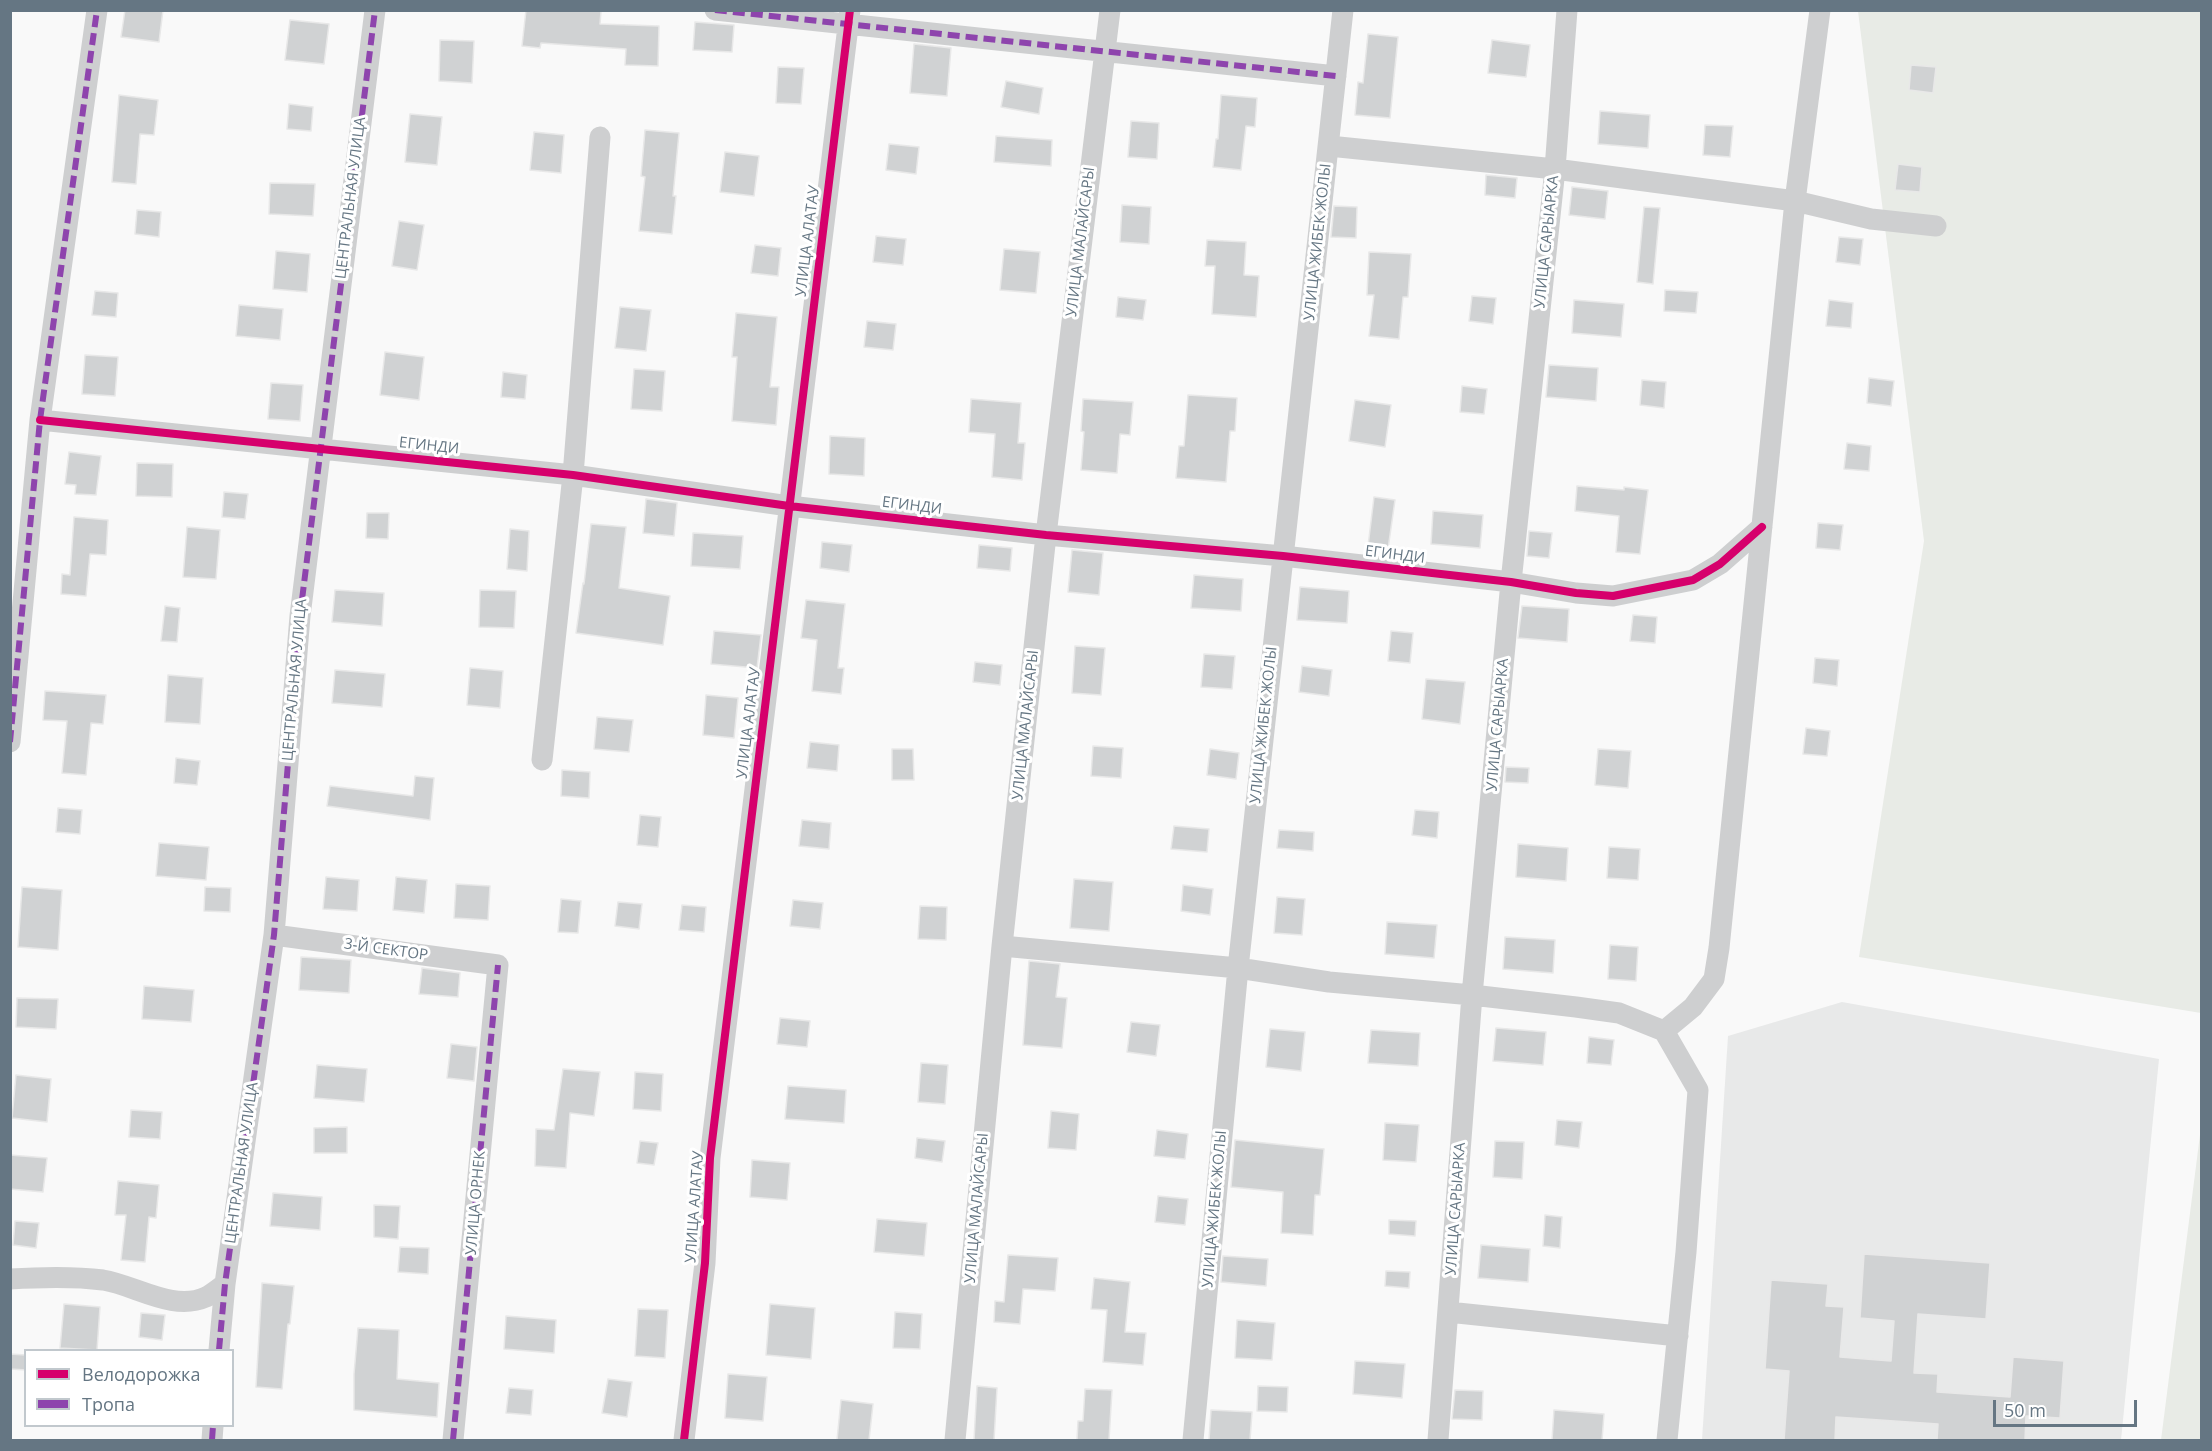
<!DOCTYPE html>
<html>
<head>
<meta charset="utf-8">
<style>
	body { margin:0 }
	#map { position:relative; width:2212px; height:1451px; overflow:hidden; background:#f9f9f9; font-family:"Open Sans",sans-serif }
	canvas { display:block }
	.frame { position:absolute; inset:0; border:12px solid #657683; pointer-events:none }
	.legend { position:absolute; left:24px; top:1349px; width:210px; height:78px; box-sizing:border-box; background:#fff; border:2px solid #c1c8cd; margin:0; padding:8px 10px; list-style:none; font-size:18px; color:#657683 }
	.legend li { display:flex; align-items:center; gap:12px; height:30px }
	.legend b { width:30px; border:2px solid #c1c8cd }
	.scale { position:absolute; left:1993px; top:1400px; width:144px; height:27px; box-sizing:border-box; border:3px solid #657683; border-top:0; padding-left:8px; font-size:18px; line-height:21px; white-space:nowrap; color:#657683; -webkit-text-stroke:4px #fff; paint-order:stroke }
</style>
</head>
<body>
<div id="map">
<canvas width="2212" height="1451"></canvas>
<div class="frame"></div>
<ul class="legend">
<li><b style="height:8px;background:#d6006c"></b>Велодорожка</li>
<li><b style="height:8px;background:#8e44ad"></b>Тропа</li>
</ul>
<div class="scale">50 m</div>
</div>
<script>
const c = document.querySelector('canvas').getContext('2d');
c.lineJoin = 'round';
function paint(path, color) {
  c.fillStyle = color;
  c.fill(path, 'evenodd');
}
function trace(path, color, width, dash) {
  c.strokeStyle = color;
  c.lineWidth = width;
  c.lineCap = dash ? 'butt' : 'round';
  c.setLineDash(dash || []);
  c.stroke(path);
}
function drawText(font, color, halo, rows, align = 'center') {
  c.font = font + ' "Open Sans",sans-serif';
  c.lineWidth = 6;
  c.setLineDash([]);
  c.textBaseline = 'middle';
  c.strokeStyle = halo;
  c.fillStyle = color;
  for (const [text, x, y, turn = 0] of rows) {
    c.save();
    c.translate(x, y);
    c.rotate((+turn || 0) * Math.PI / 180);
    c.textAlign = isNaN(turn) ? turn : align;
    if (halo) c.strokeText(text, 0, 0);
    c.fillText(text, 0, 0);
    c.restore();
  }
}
paint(new Path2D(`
	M1842 1002 2159 1059 2121 1440H1702L1728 1036Z`), '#e8e9e9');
paint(new Path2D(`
	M1858 11H2201V1013L1859 957 1924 541Z
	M2201 1127V1440H2161Z`), '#e8ebe6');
const building = new Path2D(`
	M125 10H163L159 42 121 37Z
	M526 10 601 11 600 24 659 26 658 66 625 65 626 49 541 43 540 48 522 46Z
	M290 20 329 24 324 64 285 60Z
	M695 22 734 25 732 52 693 50Z
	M1368 34 1398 37 1390 118 1355 115 1358 82 1363 83Z
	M440 40 474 41 472 83 439 81Z
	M1492 40 1530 45 1526 77 1488 73Z
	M914 44 951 48 947 96 910 93Z
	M1911 65 1936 67 1933 93 1909 90Z
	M778 67 804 68 801 104 776 103Z
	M1006 81 1043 88 1039 114 1001 107Z
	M119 95 158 100 154 135 140 134 136 184 112 182Z
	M1221 95 1257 98 1255 127 1246 126 1241 170 1213 167 1216 139H1218Z
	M289 104 313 107 311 131 287 129Z
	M1600 111 1650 115 1648 148 1598 144Z
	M410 114 442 117 437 165 405 162Z
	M1131 121 1159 123 1157 159 1128 157Z
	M1705 125 1733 126 1730 157 1703 155Z
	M645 130 679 133 673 196H676L672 234 639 231 645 177 641 176Z
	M534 132 564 135 561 173 530 170Z
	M996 136 1052 140 1051 166 994 162Z
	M889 144 919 147 916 174 886 170Z
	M725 152 759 156 754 196 720 192Z
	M1898 164 1922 167 1920 192 1895 190Z
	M1486 175 1517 178 1515 198 1485 195Z
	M270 183 315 184 313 216 269 214Z
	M1572 187 1608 191 1605 219 1569 215Z
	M1122 205 1151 207 1149 244 1120 242Z
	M1334 206 1357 207 1356 238 1331 237Z
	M1644 207 1660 208 1653 284 1637 282Z
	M137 210 161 212 159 237 135 234Z
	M399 221 424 225 417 270 392 266Z
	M876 236 906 239 903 265 873 262Z
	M1839 237 1863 239 1860 265 1836 262Z
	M1207 240 1246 242 1244 275 1259 276 1256 317 1212 314 1215 266H1205Z
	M755 245 781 248 778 276 751 273Z
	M1004 249 1040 252 1036 293 1000 290Z
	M276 251 310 254 307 292 273 289Z
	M1369 252 1411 254 1408 297H1403L1399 339 1369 336 1374 295H1367Z
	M1665 290 1698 292 1696 313 1664 311Z
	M95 291 118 293 116 317 92 315Z
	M1472 296 1496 298 1493 324 1469 321Z
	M1118 297 1146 300 1143 320 1116 317Z
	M1574 300 1624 304 1621 337 1572 333Z
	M1829 300 1853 303 1851 328 1826 326Z
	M239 305 283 309 280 340 236 336Z
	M620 307 651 310 646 351 615 348Z
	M736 313 777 317 770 387H779L776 425 732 421 737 357H732Z
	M867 321 896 324 893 350 864 347Z
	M385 352 424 357 419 400 380 395Z
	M85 355 118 357 115 396 82 394Z
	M1549 365 1598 368 1596 401 1546 397Z
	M634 369 665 371 662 411 631 409Z
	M503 372 527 375 525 399 501 397Z
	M1869 378 1894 381 1891 406 1867 403Z
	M1642 380 1666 382 1664 408 1640 405Z
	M271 383 303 385 300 421 268 419Z
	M1462 386 1487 389 1484 414 1460 412Z
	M1188 395 1237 398 1235 431H1230L1226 482 1176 478 1179 446H1184Z
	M971 399 1021 403 1018 443H1025L1022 480 992 477 995 434 969 432Z
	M1083 399 1133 402 1130 435 1120 434 1117 473 1081 470 1084 432 1081 431Z
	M1355 400 1391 405 1385 447 1349 441Z
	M830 436 865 438 864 476 829 474Z
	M1847 443 1871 446 1869 471 1844 469Z
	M69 452 101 456 96 495 75 494 76 485 65 484Z
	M137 463 173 464 172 497 136 496Z
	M1577 486 1624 490V487L1648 490 1640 554 1616 552 1619 516 1575 511Z
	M224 492 248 494 245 519 222 517Z
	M1374 497 1395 500 1388 549 1368 546Z
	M646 499 677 503 674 536 643 533Z
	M1433 511 1483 515 1480 548 1431 544Z
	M367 513H389L388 539 366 538Z
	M74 517 108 520 106 555 90 554 86 596 61 594 62 574 70 575Z
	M1818 523 1843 525 1840 550 1816 548Z
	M591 524 626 527 619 588 670 596 663 645 576 633 583 583 584 584Z
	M187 527 220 530 216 579 183 577Z
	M510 529 529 531 527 571 507 569Z
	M1529 531 1552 533 1549 558 1527 556Z
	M693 533 743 536 740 569 691 566Z
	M822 542 852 545 849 572 820 568Z
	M979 545 1012 548 1010 571 977 568Z
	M1072 550 1103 553 1099 595 1068 592Z
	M1194 575 1243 579 1241 611 1191 608Z
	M1300 587 1349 591 1347 623 1297 620Z
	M335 590 384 593 382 626 332 622Z
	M480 590 516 591 514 628 479 627Z
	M806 600 845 604 838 668H844L841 694 812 691 817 640 801 638Z
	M165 606 180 608 177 642 161 641Z
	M1522 606 1569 609 1567 642 1518 638Z
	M1633 615 1657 617 1655 643 1630 641Z
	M714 631 761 635 757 668 711 664Z
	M1391 631 1413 633 1410 663 1388 661Z
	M1075 646 1105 648 1101 695 1072 693Z
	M1204 654 1235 656 1232 689 1201 687Z
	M1815 658 1839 660 1837 686 1813 683Z
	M975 662 1002 665 1000 685 973 682Z
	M1302 666 1332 670 1329 696 1299 692Z
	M470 668 503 671 500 708 467 705Z
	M335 670 385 674 382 707 332 703Z
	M168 675 203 678 200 724 165 722Z
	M1426 679 1465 682 1460 724 1422 719Z
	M45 691 106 695 103 724 91 723 86 775 62 773 67 721 43 720Z
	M706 695 738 698 734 738 703 735Z
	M597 717 633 720 629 752 594 749Z
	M1806 728 1830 731 1827 756 1803 754Z
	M810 742 839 745 837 771 807 768Z
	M1093 746 1123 748 1121 778 1091 776Z
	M892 749H913L914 780H892Z
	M1210 749 1239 753 1236 779 1207 775Z
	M1598 749 1631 751 1628 788 1595 785Z
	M176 758 200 761 197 785 174 783Z
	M1506 767 1529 768 1528 783 1505 782Z
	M562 770 590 772 589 798 561 796Z
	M415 776 434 778 430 820 327 806 330 786 413 796Z
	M58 808 82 810 80 834 56 832Z
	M1415 810 1439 812 1437 838 1412 835Z
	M640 815 661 817 658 847 637 845Z
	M802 820 831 823 829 849 799 846Z
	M1174 826 1209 829 1207 852 1171 849Z
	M1279 830 1314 832 1313 851 1277 848Z
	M159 843 209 847 206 880 156 876Z
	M1518 844 1568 848 1566 881 1516 877Z
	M1609 847 1640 849 1638 880 1607 878Z
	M326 877 359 880 357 911 323 909Z
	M396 877 427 880 424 913 393 910Z
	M1074 879 1113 882 1109 931 1070 928Z
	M456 884 490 886 488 920 454 918Z
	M1183 885 1213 889 1210 915 1181 911Z
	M22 887 62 890 58 950 18 947Z
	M205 887 231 888 230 912 204 911Z
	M1277 897 1305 899 1302 935 1274 933Z
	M561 899 581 901 578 933 558 932Z
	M793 900 823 903 820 929 790 926Z
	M618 902 642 904 639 929 615 926Z
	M682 905 706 907 704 932 679 930Z
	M920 906 947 907 946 940 918 939Z
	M1387 922 1437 925 1434 958 1385 954Z
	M1505 937 1555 940 1553 973 1503 969Z
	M1610 945 1638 947 1636 981 1608 979Z
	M301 957 351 960 349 993 299 990Z
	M1029 961 1060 964 1056 997 1067 998 1062 1048 1023 1045Z
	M422 968 460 973 458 997 419 994Z
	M144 986 194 990 191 1022 142 1019Z
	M17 998 58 999 56 1029 16 1027Z
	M780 1018 810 1021 807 1047 777 1044Z
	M1131 1022 1160 1025 1156 1056 1127 1052Z
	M1496 1028 1546 1032 1543 1065 1493 1061Z
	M1270 1029 1305 1032 1301 1071 1266 1067Z
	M1371 1030 1420 1033 1418 1066 1368 1063Z
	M1589 1037 1614 1040 1611 1065 1587 1063Z
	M451 1044 477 1047 474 1081 447 1078Z
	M921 1063 948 1065 945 1104 918 1102Z
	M317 1065 367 1069 364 1102 314 1098Z
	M563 1069 600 1072 594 1116 570 1113 566 1168 535 1166 536 1129 554 1130Z
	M635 1072 663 1074 661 1111 633 1109Z
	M16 1075 51 1079 47 1122 12 1118Z
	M788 1086 846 1090 844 1123 785 1119Z
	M131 1110 162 1112 160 1139 129 1137Z
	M1051 1111 1079 1114 1076 1150 1048 1148Z
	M1557 1120 1582 1122 1579 1148 1555 1145Z
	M1385 1123 1419 1125 1416 1162 1383 1160Z
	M347 1127V1153H314V1128Z
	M1157 1130 1188 1134 1185 1159 1154 1156Z
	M917 1138 945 1141 942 1162 915 1158Z
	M1235 1140 1324 1149 1320 1195H1315L1313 1235 1281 1233 1283 1192 1231 1187Z
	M640 1141 658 1143 654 1165 637 1163Z
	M1495 1141 1524 1142 1522 1179 1493 1177Z
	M10 1155 47 1158 43 1192 10 1189Z
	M752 1160 790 1163 787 1200 750 1197Z
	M118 1181 159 1185 156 1218 149 1217 145 1262 121 1260 126 1215H115Z
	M273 1193 322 1197 320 1230 270 1226Z
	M1158 1196 1188 1199 1185 1225 1155 1222Z
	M374 1205 400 1206 398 1239 374 1237Z
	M1545 1215 1562 1217 1560 1248 1543 1246Z
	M877 1219 927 1223 924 1256 874 1252Z
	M1389 1220 1416 1221 1415 1236 1389 1234Z
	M15 1221 39 1223 36 1248 13 1245Z
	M1481 1245 1530 1249 1528 1282 1478 1278Z
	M400 1247 429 1248 428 1274 398 1272Z
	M1864 1254 1990 1263 1986 1319 1918 1314 1914 1373 1938 1374 1937 1392 2010 1397 2013 1357 2064 1361 2060 1418 2026 1416 2025 1440H1937L1938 1424 1836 1417 1835 1440H1784L1789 1371 1765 1369 1771 1280 1828 1284 1826 1306 1844 1307 1840 1357 1891 1361 1894 1321 1860 1318Z
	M1008 1255 1058 1258 1055 1291 1023 1289 1020 1324 994 1322 995 1301 1004 1302Z
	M1223 1256 1268 1259 1266 1286 1221 1282Z
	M1386 1271 1410 1272 1409 1288 1385 1286Z
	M1094 1278 1130 1282 1125 1332 1146 1333 1143 1365 1103 1362 1107 1310 1091 1309Z
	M262 1283 294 1286 290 1324H288L282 1389 256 1387Z
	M64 1304 100 1307 97 1350 60 1348Z
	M770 1304 815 1308 811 1359 766 1355Z
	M638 1309 668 1310 665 1358 635 1356Z
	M895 1312 922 1314 920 1349 893 1348Z
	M141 1313 165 1315 162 1340 139 1337Z
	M506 1316 556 1320 554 1353 504 1349Z
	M1237 1320 1275 1323 1272 1360 1235 1358Z
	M358 1328 399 1330 397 1379 439 1383 437 1417 354 1410V1374Z
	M10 1354 26 1355V1370L10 1369Z
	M1355 1361 1405 1364 1402 1398 1353 1394Z
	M728 1374 767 1377 763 1421 725 1418Z
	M608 1379 632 1382 627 1417 602 1413Z
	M977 1386 997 1388 994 1440H974Z
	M1258 1386 1288 1387 1287 1412 1257 1411Z
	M509 1388 533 1390 531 1415 506 1413Z
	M1085 1389 1112 1390 1109 1440H1077L1078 1421H1083Z
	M1455 1390 1483 1391 1482 1420 1452 1419Z
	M841 1400 873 1404 869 1440H837Z
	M1211 1410 1252 1412 1250 1440H1209Z
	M1554 1410 1604 1414 1602 1440H1552Z`);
paint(building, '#d0d2d3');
trace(building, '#e8e8e8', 1.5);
trace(new Path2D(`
	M715 10 1336 76
	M1329 146 1555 169 1795 201 1871 219 1936 226
	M40 420 573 475 789 506 1046 535 1283 556 1511 582 1576 593 1613 596 1693 580 1720 564 1762 527
	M10 742 40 420 97 10
	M542 760 573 475 600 137
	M274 935 498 965 453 1440
	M1002 946 1238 968 1329 982 1472 995 1576 1007 1619 1013 1664 1031 1698 1090 1686 1252 1667 1440
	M1664 1031 1693 1007 1714 979 1719 948 1795 201 1820 10
	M10 1279C42 1277 72 1276 103 1280 135 1285 173 1312 206 1297 212 1294 219 1288 225 1284
	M1448 1312 1678 1336
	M219 1350 225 1284 274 935 300 616 375 10
	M212 1440 213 1426
	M684 1440 705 1263 710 1158 850 10
	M955 1440 1002 946 1046 535 1110 10
	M1193 1440 1238 968 1343 10
	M1438 1440 1472 995 1511 582 1555 169 1567 10`), '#cecfd0', 21);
trace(new Path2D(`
	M715 10 1336 76
	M10 742 40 420 97 10
	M219 1350 225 1284 274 935 300 616 375 10
	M212 1440 213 1426
	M453 1440 498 965`), '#8e44ad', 6, [12, 6]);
trace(new Path2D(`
	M40 420 573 475 789 506 1046 535 1283 556 1511 582 1576 593 1613 596 1693 580 1720 564 1762 527
	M684 1440 705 1263 710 1158 850 10`), '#d6006c', 8);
drawText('15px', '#657683', '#fff', [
	["ЦЕНТРАЛЬНАЯ УЛИЦА",351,198,-83],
	["УЛИЦА АЛАТАУ",808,241,-83],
	["УЛИЦА МАЛАЙСАРЫ",1081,242,-83],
	["УЛИЦА ЖИБЕК ЖОЛЫ",1318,242,-84],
	["УЛИЦА САРЫАРКА",1547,242,-84],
	["ЕГИНДИ",429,446,6],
	["ЕГИНДИ",912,506,7],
	["ЕГИНДИ",1395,555,7],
	["ЦЕНТРАЛЬНАЯ УЛИЦА",295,680,-85],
	["УЛИЦА АЛАТАУ",749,723,-83],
	["УЛИЦА МАЛАЙСАРЫ",1026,725,-84],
	["УЛИЦА ЖИБЕК ЖОЛЫ",1264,725,-84],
	["УЛИЦА САРЫАРКА",1498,725,-85],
	["3-Й СЕКТОР",386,950,8],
	["ЦЕНТРАЛЬНАЯ УЛИЦА",242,1163,-82],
	["УЛИЦА ОРНЕК",476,1203,-85],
	["УЛИЦА АЛАТАУ",695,1207,-86],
	["УЛИЦА МАЛАЙСАРЫ",977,1208,-85],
	["УЛИЦА ЖИБЕК ЖОЛЫ",1215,1209,-85],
	["УЛИЦА САРЫАРКА",1456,1209,-86]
]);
</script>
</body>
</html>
